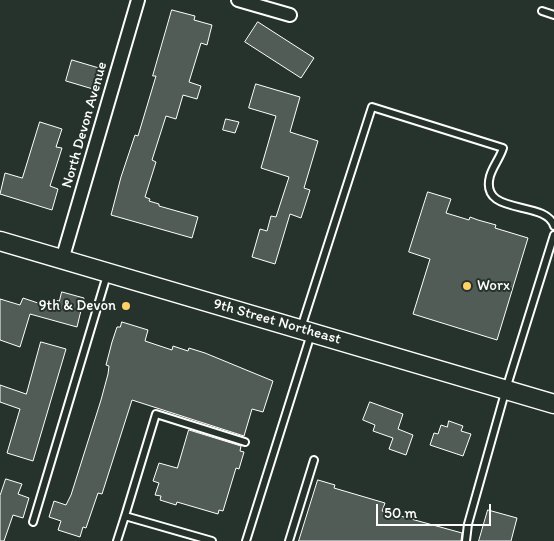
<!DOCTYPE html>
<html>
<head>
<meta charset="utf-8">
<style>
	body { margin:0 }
	#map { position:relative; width:554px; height:541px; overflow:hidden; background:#26332d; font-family:Itim,sans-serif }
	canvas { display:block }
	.scale { position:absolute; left:376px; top:504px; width:115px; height:22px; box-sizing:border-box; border:2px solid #fff; border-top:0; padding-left:6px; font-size:15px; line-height:18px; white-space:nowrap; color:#fff; -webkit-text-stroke:4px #26332d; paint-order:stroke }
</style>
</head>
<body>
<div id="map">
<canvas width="554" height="541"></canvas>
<div class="scale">50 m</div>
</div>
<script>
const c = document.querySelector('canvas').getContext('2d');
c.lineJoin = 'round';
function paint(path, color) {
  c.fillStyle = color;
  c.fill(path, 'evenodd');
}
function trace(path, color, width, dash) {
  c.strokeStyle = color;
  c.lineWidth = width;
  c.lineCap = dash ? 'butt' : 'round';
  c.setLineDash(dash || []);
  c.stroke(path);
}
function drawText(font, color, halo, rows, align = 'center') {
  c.font = font + ' Itim,sans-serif';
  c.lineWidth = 4;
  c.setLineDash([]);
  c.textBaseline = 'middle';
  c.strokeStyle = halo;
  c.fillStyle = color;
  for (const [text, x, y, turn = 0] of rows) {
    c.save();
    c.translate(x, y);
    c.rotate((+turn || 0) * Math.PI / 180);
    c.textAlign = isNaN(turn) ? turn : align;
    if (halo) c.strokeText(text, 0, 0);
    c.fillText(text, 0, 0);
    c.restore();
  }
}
const building = new Path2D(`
	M172 10 195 16 194 20 212 25 207 45 201 43 189 82 201 86 197 99 183 95 176 119 166 116 152 160 156 162 145 197 150 199 149 201 159 204V206L198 217 192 238 111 215 121 177 135 135 138 136 156 76H153Z
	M258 22 314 58 301 78 245 42Z
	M72 60 99 68 93 89 66 81Z
	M256 84 300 97 290 132 318 141 304 188 310 190 301 218 290 214 275 264 252 257 260 229 267 231 271 216 276 217 289 177 261 168 276 116 249 108Z
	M226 119 239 122 235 133 223 130Z
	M40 122 62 129 56 147 62 148 50 186 58 189 52 210 0 194 5 173 22 178Z
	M428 192 451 199 446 213 469 220 470 217 478 220 496 225 495 228 528 238 497 340 413 314 430 259 409 252Z
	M62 292 84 298 77 327 30 314 20 347 0 340V299L20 305 23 298 53 308 55 300 59 301Z
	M122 322 148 330 145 341 172 350 173 346 188 351 189 348 205 353 273 381 263 412 252 409 244 436 132 400 102 494 98 493 86 528 83 527 80 537 58 530 61 521 49 517 54 501 66 505 71 495 101 400 108 374 109 366 106 365 112 342 117 327H120Z
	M41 342 66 349 33 461 7 453 20 409 0 402V385L26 394Z
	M370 402 403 414 398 429 413 435 406 455 389 449 393 438 373 431 375 425 363 420Z
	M449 421 463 426 461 431 471 434 463 456 430 445 434 433 438 434 441 425 447 427Z
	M189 430 241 446 240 451 244 452 239 469 236 468 223 511 219 510 218 514 177 502 176 505 160 500 161 496 155 495 159 483 153 481 159 463 177 468Z
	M6 479 22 484 18 494 29 498 23 518 13 515 4 541H0V496Z
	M318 480 335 485 334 488 385 503 382 511 462 533 461 541H299Z
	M488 510 517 518 511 541H479Z`);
paint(building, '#515c57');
trace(building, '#fff', 1);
const service = new Path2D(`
	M542 11 554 15
	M301 328 372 107 503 148C500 158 493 166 490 176 479 217 546 199 554 226
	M125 516 156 414 245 442
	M33 522 107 275
	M117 541 125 516 212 541
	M246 541 311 334
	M289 541 314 460
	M466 541 468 524 506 389 554 235`);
const minor = new Path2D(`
	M238 0 290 15
	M62 260 138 0`);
const secondary = new Path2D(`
	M0 241 554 404`);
trace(service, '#fff', 10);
trace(minor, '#fff', 16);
trace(secondary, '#fff', 21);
trace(service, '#26332d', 6);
trace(minor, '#26332d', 12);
trace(secondary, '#26332d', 18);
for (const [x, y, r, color] of [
	[467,286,5,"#ffd166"],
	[126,306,5,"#ffd166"]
]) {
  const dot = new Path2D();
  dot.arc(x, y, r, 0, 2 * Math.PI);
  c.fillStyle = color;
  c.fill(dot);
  trace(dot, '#26332d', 2);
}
drawText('15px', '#fff', '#26332d', [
	["North Devon Avenue",85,125,-74],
	["9th Street Northeast",277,322,16]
]);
drawText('15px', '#fff', '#26332d', [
	["Worx",477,286],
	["9th & Devon",116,306,"right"]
], 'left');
</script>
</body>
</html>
